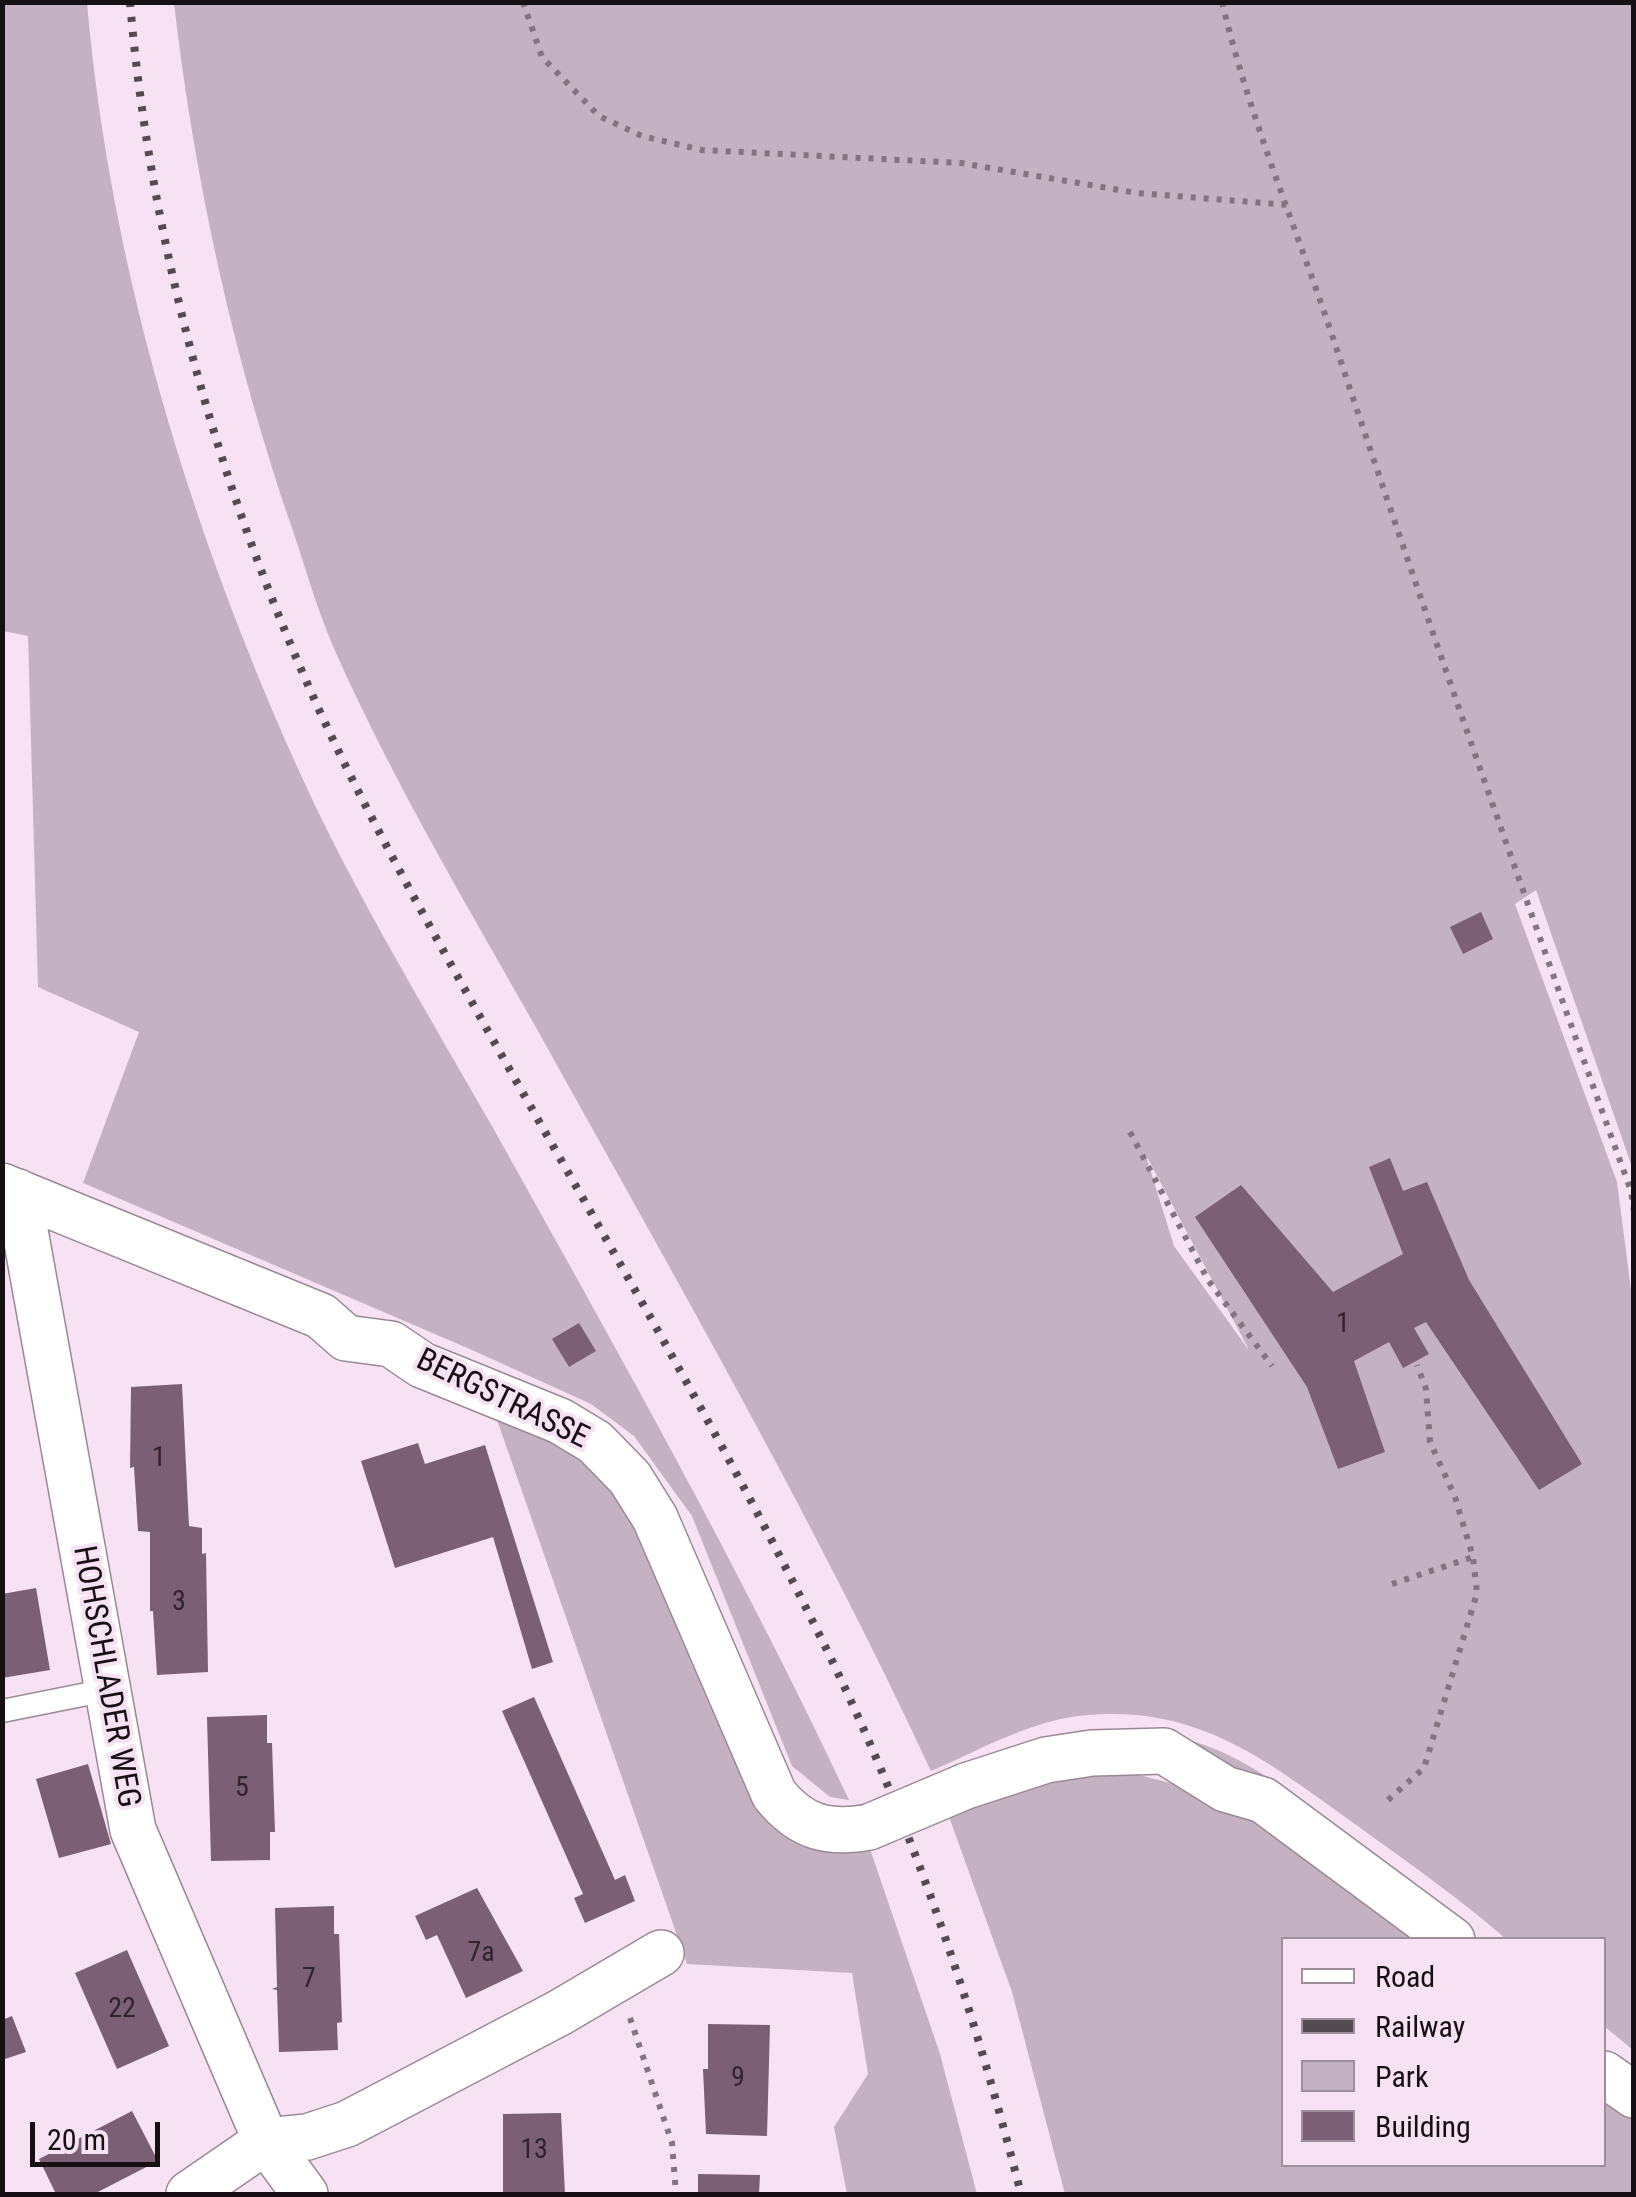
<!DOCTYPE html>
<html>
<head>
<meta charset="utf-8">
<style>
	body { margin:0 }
	#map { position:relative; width:1636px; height:2197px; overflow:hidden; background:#f7e2f3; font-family:"Roboto Condensed",sans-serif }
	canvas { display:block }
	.frame { position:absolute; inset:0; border:5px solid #160f14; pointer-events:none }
	.legend { position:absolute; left:1281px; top:1937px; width:325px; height:230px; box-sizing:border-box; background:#f7e2f3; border:2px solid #9d8e9a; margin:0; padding:12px 18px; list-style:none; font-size:30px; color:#160f14 }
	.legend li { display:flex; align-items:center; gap:20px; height:50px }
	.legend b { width:50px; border:2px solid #9d8e9a }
	.scale { position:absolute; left:30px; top:2122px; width:130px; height:45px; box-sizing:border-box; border:5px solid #160f14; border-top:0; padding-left:12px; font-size:30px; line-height:35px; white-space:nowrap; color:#160f14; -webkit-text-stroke:8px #f7e2f3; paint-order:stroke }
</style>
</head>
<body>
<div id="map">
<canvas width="1636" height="2197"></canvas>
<div class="frame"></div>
<ul class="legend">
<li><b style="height:12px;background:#fff"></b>Road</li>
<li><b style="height:12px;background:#544a52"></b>Railway</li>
<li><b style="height:28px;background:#c4b1c1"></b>Park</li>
<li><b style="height:28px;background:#7a5f75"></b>Building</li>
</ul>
<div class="scale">20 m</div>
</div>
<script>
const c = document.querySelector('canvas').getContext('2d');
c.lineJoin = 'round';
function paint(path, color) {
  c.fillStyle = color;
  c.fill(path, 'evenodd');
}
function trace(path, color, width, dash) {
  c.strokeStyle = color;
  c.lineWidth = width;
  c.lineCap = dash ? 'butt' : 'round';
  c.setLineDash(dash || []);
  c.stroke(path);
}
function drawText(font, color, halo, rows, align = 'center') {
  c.font = font + ' "Roboto Condensed",sans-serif';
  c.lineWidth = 8;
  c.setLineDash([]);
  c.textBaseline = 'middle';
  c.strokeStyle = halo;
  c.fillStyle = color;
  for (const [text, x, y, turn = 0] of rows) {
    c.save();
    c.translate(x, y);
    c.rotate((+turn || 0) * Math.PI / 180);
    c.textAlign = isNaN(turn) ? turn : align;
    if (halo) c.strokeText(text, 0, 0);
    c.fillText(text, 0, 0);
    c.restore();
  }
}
paint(new Path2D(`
	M3 3H87C110 265 188 522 295 762 351 888 425 1008 493 1128 617 1350 741 1570 849 1800L830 1797 792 1766 692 1516 634 1436 591 1404 472 1350 83 1183 139 1032 38 987 28 636 3 631Z
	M174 3H1633V1170L1536 890 1515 904 1617 1182 1633 1305V2050L1604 2026V1940L1506 1939C1458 1897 1407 1862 1355 1824 1268 1762 1201 1706 1088 1715 1033 1719 980 1750 931 1771 813 1517 674 1276 538 1031 468 907 394 783 336 653 319 615 307 573 294 534 234 361 195 184 174 3ZM1145 1153 1248 1348V1349L1174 1246Z
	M495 1414 559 1442 606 1474 646 1525 767 1809 869 1846 940 2054 977 2194H847L834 2127 868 2074 852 1973 687 1964Z
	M1103 1729C1213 1729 1259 1770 1343 1831L1328 1830 1241 1772 1029 1748 1072 1733Z
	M1119 1770 1206 1792 1260 1821 1424 1939 1284 1940V2164H1604V2093L1633 2115V2194H1065L1012 1992 947 1811 1044 1776Z`), '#c4b1c1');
paint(new Path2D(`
	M1481 912 1493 939 1463 954 1450 927Z
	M1390 1158 1403 1191 1427 1182 1469 1280 1582 1464 1539 1490 1426 1322 1414 1328 1429 1354 1403 1368 1389 1342 1354 1361 1385 1452 1338 1469 1307 1387 1195 1217 1241 1185 1333 1292 1403 1254 1369 1167Z
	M579 1323 596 1351 569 1367 552 1339Z
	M182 1384 189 1526 202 1528V1554L206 1553 208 1672 157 1675 153 1611H150V1532L138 1531 134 1467 130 1468 131 1387Z
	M418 1443 425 1464 485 1445 553 1662 532 1669 493 1537 395 1568 361 1461Z
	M36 1588 50 1670 2 1678V1594Z
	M534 1697 615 1880 625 1875 635 1901 585 1923 574 1898 583 1894 502 1711Z
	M267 1715V1743H272L275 1832H270V1860L211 1861 207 1717Z
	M88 1764 111 1844 59 1858 36 1779Z
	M477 1888 523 1971 466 1998 437 1935 426 1940 415 1916Z
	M334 1906V1934H339L342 2022 337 2023 338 2050 279 2052 277 1990 272 1989 277 1987 275 1908Z
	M127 1950 169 2046 117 2069 75 1973Z
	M12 2016 26 2052 2 2060V2020Z
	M708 2024 770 2025 767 2136 706 2134 703 2069H708Z
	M132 2111 158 2161 94 2194H56L39 2159Z
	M561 2113 565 2194H503V2114Z
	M698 2174 760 2175 759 2194H698Z`), '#7a5f75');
const service = new Path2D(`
	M2 1711 107 1690`);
const minor = new Path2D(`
	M2 1186 321 1316 346 1338 391 1344 422 1365 560 1421 595 1442 630 1478 655 1518 774 1794C800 1827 828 1835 869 1827
	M18 1192 133 1830 266 2141 305 2194
	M966 1786 1046 1760 1092 1753 1164 1751 1225 1789 1263 1800 1452 1940
	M1604 2074 1634 2095
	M189 2194 266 2141 307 2137 347 2124 559 2013 661 1953`);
trace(service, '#9b8897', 25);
trace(minor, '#9b8897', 48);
trace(new Path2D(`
	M523 2 542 57 599 116 642 136 702 150 961 163 1137 193 1289 205
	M1222 2C1250 120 1298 232 1336 347 1430 630 1529 910 1631 1191L1634 1212
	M1130 1132 1208 1280 1272 1366
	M1392 1584 1473 1557
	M1388 1800 1424 1768 1477 1593 1473 1557 1455 1497 1430 1442 1426 1389 1417 1365
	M630 2018 672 2143 676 2194`), '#82757f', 6, [5, 8]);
trace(service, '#fff', 22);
trace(minor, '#fff', 45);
trace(new Path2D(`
	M130 2C149 227 209 454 298 662 351 787 418 905 484 1024 595 1222 712 1418 813 1622 905 1805 971 1996 1021 2194`), '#544a52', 8, [5, 10]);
const minorBridge = new Path2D(`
	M869 1827 966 1786`);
trace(minorBridge, '#9b8897', 48, []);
trace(minorBridge, '#fff', 45);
drawText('28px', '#2f232c', null, [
	["1",1343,1325],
	["1",159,1459],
	["3",179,1603],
	["5",242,1789],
	["7a",481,1954],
	["7",309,1980],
	["22",122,2010],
	["9",738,2079],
	["13",534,2151]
]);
drawText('32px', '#160f14', '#f7e2f3', [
	["BERGSTRASSE",502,1400,26],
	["HOHSCHLADER WEG",105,1677,80]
]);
</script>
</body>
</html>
